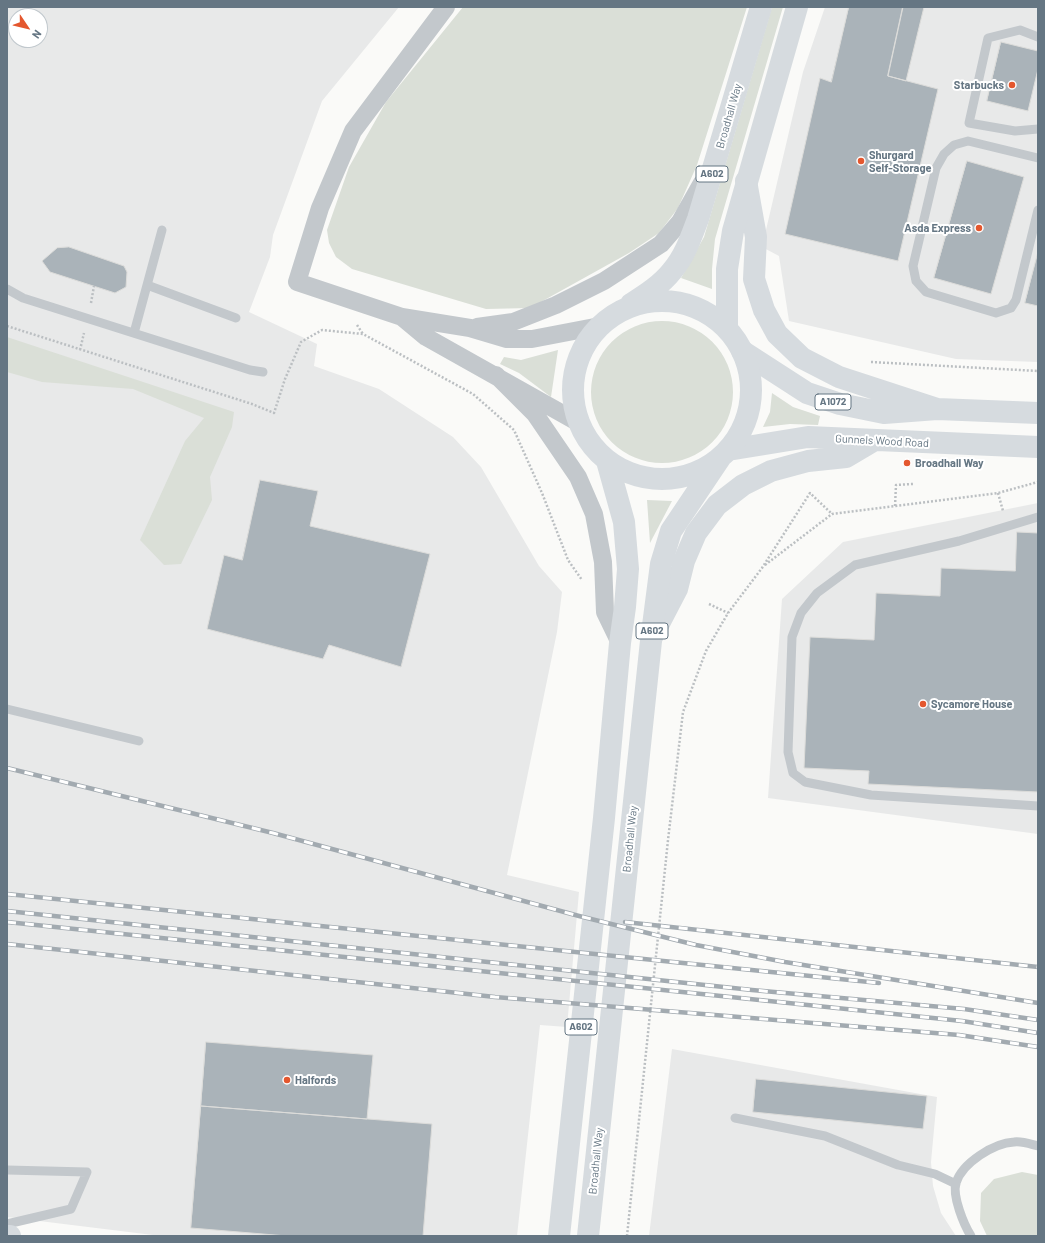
<!DOCTYPE html>
<html>
<head>
<meta charset="utf-8">
<style>
	body { margin:0 }
	#map { position:relative; width:1045px; height:1243px; overflow:hidden; background:#fafaf8; font-family:Barlow,sans-serif }
	canvas { display:block }
	.frame { position:absolute; inset:0; border:8px solid #657683; pointer-events:none }
	.north { position:absolute; left:8px; top:8px; width:40px; height:40px; box-sizing:border-box; background:#fff; border:1px solid #c1c8cd; border-radius:50%; rotate:125deg; font-size:11px; font-weight:700; line-height:16px; text-align:center; color:#657683 }
	.north::after { content:''; display:block; margin:auto; width:14px; height:18px; background:#e4572e; clip-path:polygon(50% 0,100% 100%,50% 72%,0 100%) }
</style>
</head>
<body>
<div id="map">
<canvas width="1045" height="1243"></canvas>
<div class="frame"></div>
<div class="north">N</div>
</div>
<script>
const c = document.querySelector('canvas').getContext('2d');
c.lineJoin = 'round';
function paint(path, color) {
  c.fillStyle = color;
  c.fill(path, 'evenodd');
}
function trace(path, color, width, dash) {
  c.strokeStyle = color;
  c.lineWidth = width;
  c.lineCap = dash ? 'butt' : 'round';
  c.setLineDash(dash || []);
  c.stroke(path);
}
function drawText(font, color, halo, rows, align = 'center') {
  c.font = font + ' Barlow,sans-serif';
  c.lineWidth = 4;
  c.setLineDash([]);
  c.textBaseline = 'middle';
  c.strokeStyle = halo;
  c.fillStyle = color;
  for (const [text, x, y, turn = 0] of rows) {
    c.save();
    c.translate(x, y);
    c.rotate((+turn || 0) * Math.PI / 180);
    c.textAlign = isNaN(turn) ? turn : align;
    if (halo) c.strokeText(text, 0, 0);
    c.fillText(text, 0, 0);
    c.restore();
  }
}
paint(new Path2D(`
	M7 7H399L322 101 273 235 270 257 249 312 317 344 314 366 379 389 453 437 481 467 539 566 562 592 557 632 507 875 579 892 567 1027 540 1025 517 1236H161L7 1217ZM16 16H40V40H16Z
	M825 7H1038V362L956 359 789 321 779 256 762 247 803 72Z
	M1038 503V834L768 798 782 599 843 542Z
	M672 1049 937 1097 931 1162 933 1186 941 1213 956 1236H649Z`), '#e8e9e9');
paint(new Path2D(`
	M463 7H747L697 165 678 208 659 233 629 253 530 308 486 309 352 269 336 257 329 243 327 230 349 167 386 102Z
	M772 7H783L715 239 712 269V289L681 278 704 237Z
	M591 392a71 71 0 1 1 142 0a71 71 0 1 1-142 0Z
	M7 337 234 412 232 427 210 477 212 500 181 564 164 565 140 540 185 441 204 418 133 389 42 382 7 372Z
	M558 350 551 397 519 373 500 364 504 357 521 360Z
	M772 393 793 407 820 416 818 425 790 424 763 427 770 412Z
	M647 500 672 501 650 543Z
	M1022 1172 1038 1175V1236H987L980 1221 981 1193 994 1179Z`), '#dadfd7');
const building = new Path2D(`
	M849 7H903L888 76 938 89 898 261 785 234 820 78 831 82Z
	M903 7H924L906 81 888 76Z
	M1001 42 1038 51V69L1028 111 987 101Z
	M967 161 1024 177 991 294 934 278Z
	M69 247 124 266 127 272 126 287 115 293 50 272 42 261 57 248Z
	M1038 252V306L1025 303Z
	M260 480 318 491 310 526 430 554 401 667 329 645 323 659 207 629 224 555 242 560Z
	M1017 532 1038 533V792L868 784 869 771 804 768 810 637 874 640 876 593 940 596 941 568 1015 571Z
	M206 1042 373 1055 367 1119 201 1106Z
	M756 1079 927 1096 923 1129 753 1112Z
	M201 1106 432 1124 423 1236H287L191 1228Z`);
paint(building, '#aab3b9');
trace(building, '#dcdcda', 1);
trace(new Path2D(`
	M91 303 94 286
	M357 325 363 334
	M7 326 252 404 274 413 285 379 301 342 322 330 363 334 473 394 514 430 542 493 568 560 582 580
	M80 350 84 333
	M871 362 1038 371
	M998 493 1003 511
	M895 506 896 485 913 484
	M765 565 832 514 998 493 1038 482
	M709 604 728 613
	M627 1236 668 840 683 712 706 651 728 613 762 568 810 493 832 514`), '#bbbfc2', 2.5, [2, 2]);
trace(new Path2D(`
	M1038 37 1020 30 988 38 969 123 1015 131 1038 129
	M1038 158 968 141 954 145 944 154 936 168 913 266 916 281 926 292 996 313 1011 308 1016 300 1038 210
	M147 285 236 318
	M7 289 23 298 250 370 263 372
	M134 333 162 230
	M1038 517 959 541 855 565 817 593 801 613 792 637 788 752 793 773 805 782 871 795 1038 806
	M7 709 139 741
	M735 1118 825 1136 898 1165 935 1174 956 1184
	M7 1170 87 1172 71 1209 7 1224
	M971 1236C964 1225 952 1196 956 1183 962 1163 994 1143 1014 1142 1023 1141 1030 1144 1038 1146`), '#c3c8cc', 9);
trace(new Path2D(`
	M446 7 353 131 320 208 297 282 402 317 470 328 507 339H532L600 326
	M402 317 426 337 579 423
	M477 327 513 322 556 305 604 281 661 244 680 222 702 183
	M496 375 535 414 578 477 594 514 603 562 605 612 620 643`), '#c3c8cc', 18);
trace(new Path2D(`
	M7 1236H10`), '#d6dbdf', 22);
trace(new Path2D(`
	M746 181 756 237 754 279 764 310 777 334 802 358 839 377 937 409
	M742 351 807 393 840 404 884 413 937 409 1038 413
	M728 450 808 437 1038 447
	M652 637 677 589 684 561 696 533 717 505 743 485 771 471 808 461 846 457 873 441`), '#d6dbdf', 22);
trace(new Path2D(`
	M573 390a89 89 0 1 1 178 0a89 89 0 1 1-178 0Z
	M631 304C645 295 661 285 672 271 685 256 691 237 698 219L761 7
	M727 329V269L733 231 797 7
	M559 1236 604 818 620 643 625 607 628 569 624 522 607 461
	M588 1236 651 641 661 564 671 531 720 458`), '#d6dbdf', 22);
const rail = new Path2D(`
	M7 768 273 833 579 916 696 945 785 962 1038 1003
	M7 894 879 983
	M7 911 752 990 964 1009 1038 1020
	M7 922 962 1021 1038 1033
	M625 922 1038 967
	M7 944 495 997 959 1035 1038 1047`);
trace(rail, '#a2aab0', 4.5);
trace(rail, '#fff', 3, [9]);
for (const [x, y, r, color] of [
	[1012,85,4,"#e4572e"],
	[861,161,4,"#e4572e"],
	[979,228,4,"#e4572e"],
	[907,463,4,"#e4572e"],
	[923,704,4,"#e4572e"],
	[287,1080,4,"#e4572e"]
]) {
  const dot = new Path2D();
  dot.arc(x, y, r, 0, 2 * Math.PI);
  c.fillStyle = color;
  c.fill(dot);
  trace(dot, '#fff', 1.5);
}
for (const [x, y, w] of [
	[712,174,32],
	[833,402,36],
	[652,631,32],
	[581,1027,32]
]) {
  const box = new Path2D();
  box.roundRect(x - w / 2, y - 8, w, 16, 3);
  c.fillStyle = '#fff';
  c.fill(box);
  trace(box, '#657683', 1);
}
drawText('bold 10px', '#657683', null, [
	["A602",712,174],
	["A1072",833,402],
	["A602",652,631],
	["A602",581,1027]
]);
drawText('bold 11px', '#657683', '#fff', [
	["Starbucks",1004,85,"right"],
	["Shurgard",869,155],
	["Self-Storage",869,168],
	["Asda Express",971,228,"right"],
	["Broadhall Way",915,463],
	["Sycamore House",931,704],
	["Halfords",295,1080]
], 'left');
drawText('11px', '#657683', '#fff', [
	["Broadhall Way",729,116,-74],
	["Gunnels Wood Road",882,441,3],
	["Broadhall Way",630,839,-84],
	["Broadhall Way",596,1161,-84]
]);
</script>
</body>
</html>
